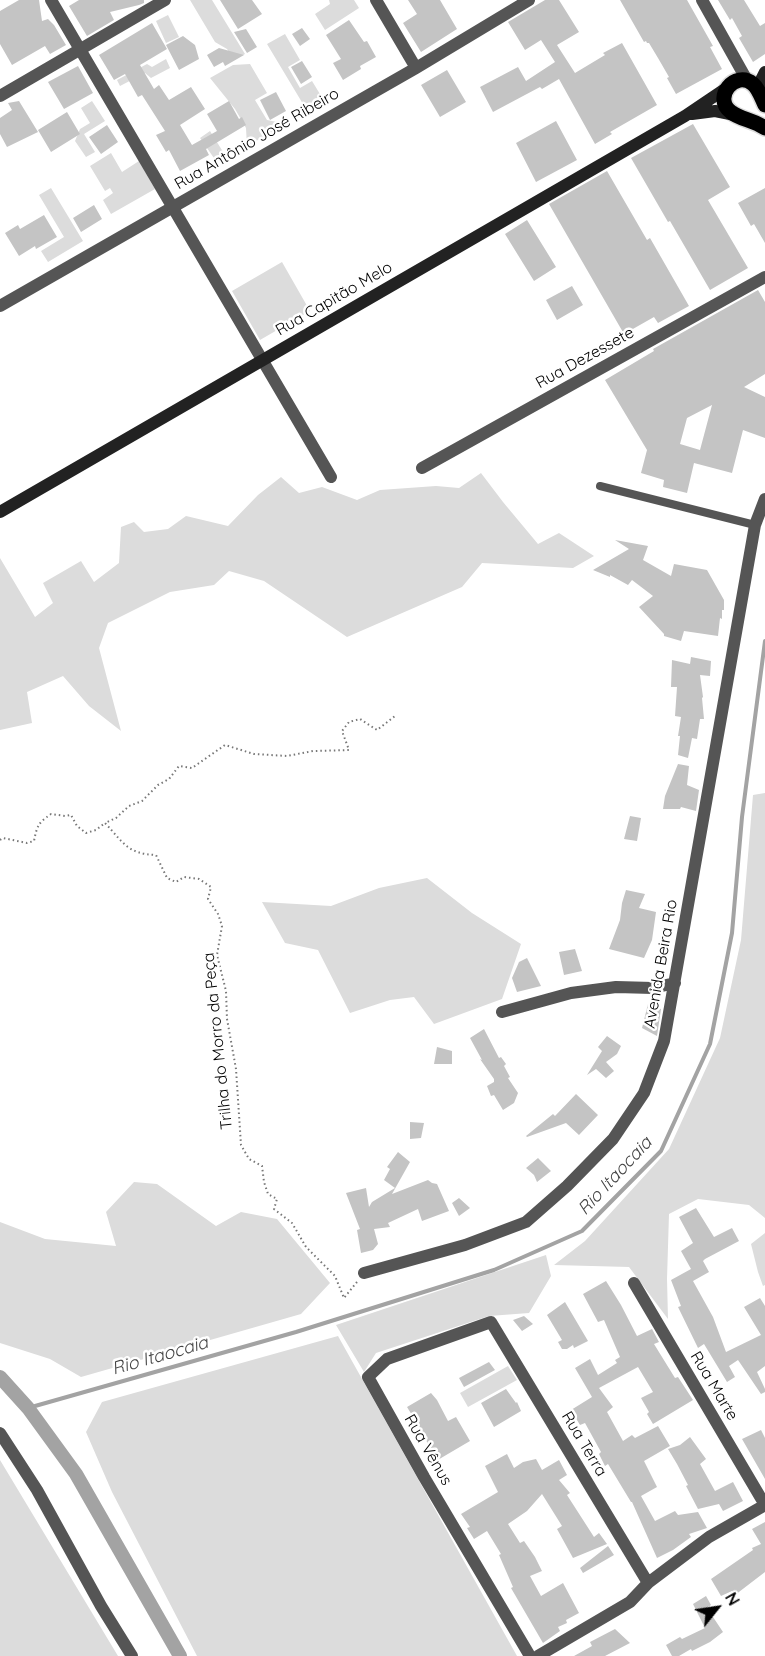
<!DOCTYPE html>
<html>
<head>
<meta charset="utf-8">
<style>
	body { margin:0 }
	#map { position:relative; width:765px; height:1656px; overflow:hidden; background:#fff; font-family:Quicksand,sans-serif }
	canvas { display:block }
	.north { position:absolute; left:687px; top:1578px; width:60px; height:60px; -webkit-text-stroke:4px #fff; paint-order:stroke; rotate:60deg; font-size:16px; font-weight:700; line-height:24px; text-align:center; color:#000 }
	.north::after { content:''; display:block; margin:auto; width:21px; height:27px; background:#000; clip-path:polygon(50% 0,100% 100%,50% 72%,0 100%) }
</style>
</head>
<body>
<div id="map">
<canvas width="765" height="1656"></canvas>
<div class="north">N</div>
</div>
<script>
const c = document.querySelector('canvas').getContext('2d');
c.lineJoin = 'round';
function paint(path, color) {
  c.fillStyle = color;
  c.fill(path, 'evenodd');
}
function trace(path, color, width, dash) {
  c.strokeStyle = color;
  c.lineWidth = width;
  c.lineCap = dash ? 'butt' : 'round';
  c.setLineDash(dash || []);
  c.stroke(path);
}
function drawText(font, color, halo, rows, align = 'center') {
  c.font = font + ' Quicksand,sans-serif';
  c.lineWidth = 5;
  c.setLineDash([]);
  c.textBaseline = 'middle';
  c.strokeStyle = halo;
  c.fillStyle = color;
  for (const [text, x, y, turn = 0] of rows) {
    c.save();
    c.translate(x, y);
    c.rotate((+turn || 0) * Math.PI / 180);
    c.textAlign = isNaN(turn) ? turn : align;
    if (halo) c.strokeText(text, 0, 0);
    c.fillText(text, 0, 0);
    c.restore();
  }
}
paint(new Path2D(`
	M190 0H212L245 54 234 60 227 49 215 42Z
	M329 0H354L359 8 325 30 315 14 330 4Z
	M168 15 179 37 166 43 156 21Z
	M285 34 300 60 288 67 300 88 312 81 323 99 306 109 267 44Z
	M166 59 170 68 151 78 145 73 120 86 117 80 147 64 152 67Z
	M250 64 267 93 255 100 267 120 287 124 247 146 246 128 235 109 210 78 233 65Z
	M92 101 105 121 84 134 95 152 86 157 75 141 80 129 90 123 81 108Z
	M210 131 225 155 216 161 200 138Z
	M111 153 122 172 139 161 155 189 111 214 103 200 113 193 110 188 105 191 90 166Z
	M51 188 83 241 48 262 41 251 64 237 39 195Z
	M282 262 310 311 260 340 232 291Z
	M481 473 503 502 538 544 559 533 594 556 573 568 482 563 462 587 347 637 264 581 229 571 214 585 170 592 108 623 99 648 121 731 89 706 63 676 27 692 32 723 0 730V558L35 617 53 603 43 583 81 561 94 582 119 563 121 527 134 522 144 532 168 529 186 516 228 526 258 495 281 477 299 493 322 487 357 500 380 490 436 486 459 488Z
	M765 793V1218L749 1205 698 1199 669 1214 667 1279 668 1319 629 1267 554 1265 585 1241 669 1149 720 1038 741 940 753 795Z
	M427 878 472 913 521 944 502 999 434 1024 414 997 390 1000 350 1013 318 950 285 943 262 902 331 906 379 888Z
	M134 1182 157 1184 216 1226 241 1212 277 1219 330 1283 301 1314 81 1377 50 1359 0 1343V1222L45 1239 116 1246 106 1212Z
	M765 1233V1285L763 1286 758 1272 751 1244Z
	M546 1255 551 1276 529 1313 489 1316 376 1353 364 1372 336 1325Z
	M338 1336 517 1656H197L112 1492 86 1432 102 1402Z
	M508 1366 517 1380 468 1407 460 1393Z
	M0 1460 118 1656H0Z`), '#dcdcdc');
trace(new Path2D(`
	M28 1408 296 1332 494 1270 582 1231 661 1151 710 1044 732 933 742 817 765 641`), '#a3a3a3', 4);
trace(new Path2D(`
	M0 1377 28 1408 76 1474 180 1656`), '#a3a3a3', 14);
paint(new Path2D(`
	M19 0H39L42 21 48 19 54 25 66 45 50 54 45 46 12 65 0 44V11Z
	M79 0H144V3L139 5 110 12 114 20 87 36 69 6Z
	M220 0H252L262 14 238 29Z
	M408 0H440L457 29 421 52 403 23 417 14Z
	M545 0H559L579 32 557 45 575 73 605 55 603 53 622 43 657 105 610 132 612 134 595 144 559 79 542 89 540 87 493 112 480 87 518 67 526 81 555 62 541 40 525 50 508 22Z
	M620 0H687L713 46 710 47 722 69 676 94 667 78 669 77 658 58 649 43H647L646 41 644 42Z
	M718 0H744L760 26 765 23V54L753 62 739 38 742 36 732 18 730 20Z
	M349 20 364 42 367 41 376 57 360 66 361 69 343 80 333 63 341 59 326 35Z
	M152 23 167 49 140 65 154 89 159 85 169 100 191 87 205 109 180 125 192 145 217 131 207 114 229 101 239 119 242 117 246 125 206 149 209 155 180 171 169 150 166 152 156 135 165 131 142 95 138 97 125 74 114 80 99 55Z
	M302 28 310 39 300 46 292 34Z
	M246 29 257 47 247 53 234 32Z
	M183 36 195 45 199 59 179 70 166 45Z
	M219 48 244 55 225 66 223 62 214 67 207 55Z
	M302 61 312 77 301 84 291 67Z
	M78 66 93 93 64 109 48 82Z
	M447 70 466 102 440 117 421 85Z
	M276 92 286 111 270 120 260 100Z
	M19 101 38 132 7 147 0 134V118L12 110 8 103Z
	M67 112 80 134 51 152 38 130Z
	M556 121 577 160 536 182 516 143Z
	M693 124 730 187 708 200 748 268 710 290 670 221 668 222 631 158Z
	M107 125 118 142 101 154 89 137Z
	M607 171 647 240 650 238 689 306 658 323 654 317 624 334 549 204Z
	M765 188V243L754 224 751 226 738 203Z
	M94 205 102 219 81 232 73 218Z
	M44 215 57 237 36 249 35 246 19 256 5 233 18 225 20 229Z
	M527 220 556 267 534 281 505 234Z
	M572 286 583 305 557 320 546 300Z
	M758 290 765 302V374L744 387 765 397V438L743 430 732 473 694 463 687 493 663 487 664 480 641 473 647 450 605 380 654 351 653 349ZM712 405 700 450 680 444 687 418Z
	M615 540 648 546 643 560 671 576 674 564 707 570 724 600V610H722V619L720 618 718 636 684 631 681 641 664 636V634L639 607 653 596 632 580 628 585 610 575V577L593 570 629 549Z
	M691 657 711 661 710 676 700 675 703 697 702 698 704 719H700L697 739 692 738 688 758 678 755 680 736H678L681 717 675 716 677 687H671L672 660 690 664Z
	M678 764 689 766 687 785 699 790 696 811 681 807 680 809H663L665 796Z
	M630 816 641 818 637 841 624 839Z
	M626 890 645 894 639 908 656 912 652 940 644 958 609 949 620 920 622 903Z
	M575 949 582 971 564 975 559 952Z
	M527 958 541 986 517 992 512 978 519 962Z
	M648 1004 661 1009 657 1036 642 1028Z
	M484 1029 499 1058 501 1057 506 1064 504 1066 510 1077 508 1078 518 1093 514 1103 503 1110 494 1095 491 1096 487 1086 494 1082V1079L480 1059 482 1060 470 1038Z
	M607 1036 621 1046 617 1054 606 1062 614 1071 606 1078 596 1069 587 1075 602 1051 598 1047Z
	M437 1047 452 1051V1064H434Z
	M576 1094 598 1115 579 1135 566 1123 527 1137 526 1136 553 1114 555 1116Z
	M410 1122 424 1123 421 1138 410 1139Z
	M398 1152 410 1162 392 1194 428 1180 432 1183 437 1184 449 1211 422 1221 418 1209 388 1223 390 1227 374 1229 378 1244 373 1250 361 1253 357 1230 360 1229 346 1193 366 1188 369 1207 372 1202 395 1188 384 1180 390 1169 387 1167Z
	M538 1158 551 1171 537 1182 534 1175 526 1168Z
	M459 1198 470 1208 459 1216 452 1203Z
	M696 1208 714 1237 732 1228 739 1241 705 1259 703 1261 709 1272 693 1281 713 1317 726 1352 761 1335 744 1307 760 1298 765 1306V1366L757 1372 765 1389V1392L761 1394 738 1360 729 1366 735 1377 727 1382 704 1344 698 1348 678 1307 681 1306 671 1280 691 1269 681 1251 693 1243 679 1217Z
	M606 1281 621 1305 637 1336 652 1329 659 1342 654 1344 675 1378 678 1377 693 1400 653 1424 647 1414 649 1412 641 1398 653 1392 638 1367 599 1388 613 1407 607 1412 623 1441 632 1435 635 1438 658 1426 670 1446 644 1461 657 1487 641 1496 655 1521 675 1511 678 1515 698 1512 707 1528 689 1534 691 1537 673 1550 657 1558 632 1502H631L608 1464 605 1466 599 1454 601 1452 585 1423 580 1425 571 1410 592 1397 575 1368 590 1359 598 1375 617 1363 615 1360 620 1357 604 1320 598 1322 583 1294Z
	M565 1302 588 1341 574 1348 573 1345 567 1349H562L558 1342 562 1340 547 1315Z
	M524 1316 533 1324 522 1331 513 1320Z
	M489 1362 495 1370 464 1387 459 1378Z
	M506 1389 516 1403 517 1402 521 1411 494 1427 481 1403Z
	M431 1393 437 1400 448 1421 456 1417 470 1441 436 1461 429 1447H428L426 1438 407 1407Z
	M761 1430 765 1438V1479L742 1439Z
	M690 1437 706 1459 700 1464 715 1491 733 1482 743 1501 723 1511 719 1504 698 1509 686 1486 688 1485 677 1464 668 1449 680 1445Z
	M507 1454 514 1468 523 1462 536 1459 542 1470 559 1460 567 1475 559 1480 570 1493 567 1495 594 1537 599 1533 607 1544 573 1558 557 1529 562 1526 542 1494 527 1511 508 1524 520 1543 524 1541 535 1557 542 1571 530 1576 541 1596 563 1583 579 1613 566 1620 567 1623 558 1627 560 1631 543 1643 511 1588 513 1587 499 1555 501 1554 487 1531 474 1539 467 1528 470 1527 461 1514 498 1492 485 1466Z
	M765 1522V1572L735 1595 732 1591 721 1596 711 1579 753 1550 752 1548 761 1544 752 1529Z
	M608 1546 614 1555 583 1573 580 1568Z
	M706 1596 711 1605 707 1608 723 1632 710 1642 692 1651 691 1649 679 1656H672L666 1645 680 1637 682 1639 705 1628 693 1604Z
	M615 1629 630 1643 605 1656H574L592 1646 590 1642Z`), '#c4c4c4');
const primary = new Path2D(`
	M765 105C762 99 759 89 753 84 735 69 712 98 731 112 739 119 754 120 765 128`);
trace(primary, '#dbdbdb', 18);
trace(new Path2D(`
	M0 840 3 838 27 843 34 841C37 826 38 823 51 814L65 816 71 815 77 826 86 833 96 830 105 823
	M357 1282 344 1298 335 1276 306 1247 292 1223 274 1209 277 1199 268 1194 264 1182 262 1166 249 1159 241 1145 236 1069 227 1019 226 991 217 955 222 926 218 914 208 899 211 887 199 879 184 877 176 882 167 878 156 855C127 854 123 842 105 823L116 818 129 806 142 801 158 785 169 779 179 766 192 768 225 745 254 754 287 756 313 751 349 750 342 731 349 722 360 719 377 730 395 716`), '#777', 2, [1.5, 3]);
trace(new Path2D(`
	M600 486 755 525`), '#555', 8);
trace(new Path2D(`
	M51 0 331 477
	M376 0 416 68
	M702 0 748 82
	M0 96 165 0
	M0 306 416 68 529 0
	M422 468 765 277
	M502 1012 571 993 616 987 653 988 675 983
	M364 1273 465 1245 526 1222 567 1186 613 1139 644 1093 664 1041 755 525 765 499
	M634 1283 765 1505
	M0 1433 37 1490 101 1606 132 1656
	M530 1656 424 1477 368 1377 387 1359 491 1322 648 1583
	M538 1656 630 1602 648 1583 709 1537 765 1505`), '#555', 12);
trace(new Path2D(`
	M759 94 761 80 765 72
	M692 114 715 111 735 115
	M0 512 685 116 728 87`), '#222', 12);
trace(primary, '#000', 15);
drawText('16px', '#000', '#fff', [
	["Rua Antônio José Ribeiro",257,139,-30],
	["Rua Capitão Melo",334,299,-30],
	["Rua Dezessete",585,358,-29],
	["Avenida Beira Rio",661,964,-80],
	["Trilha do Morro da Peça",218,1041,-96],
	["Rua Marte",714,1386,59],
	["Rua Terra",584,1444,59],
	["Rua Vênus",428,1450,60]
]);
drawText('italic 18px', '#444', '#fff', [
	["Rio Itaocaia",615,1176,-47],
	["Rio Itaocaia",160,1356,-16]
]);
</script>
</body>
</html>
